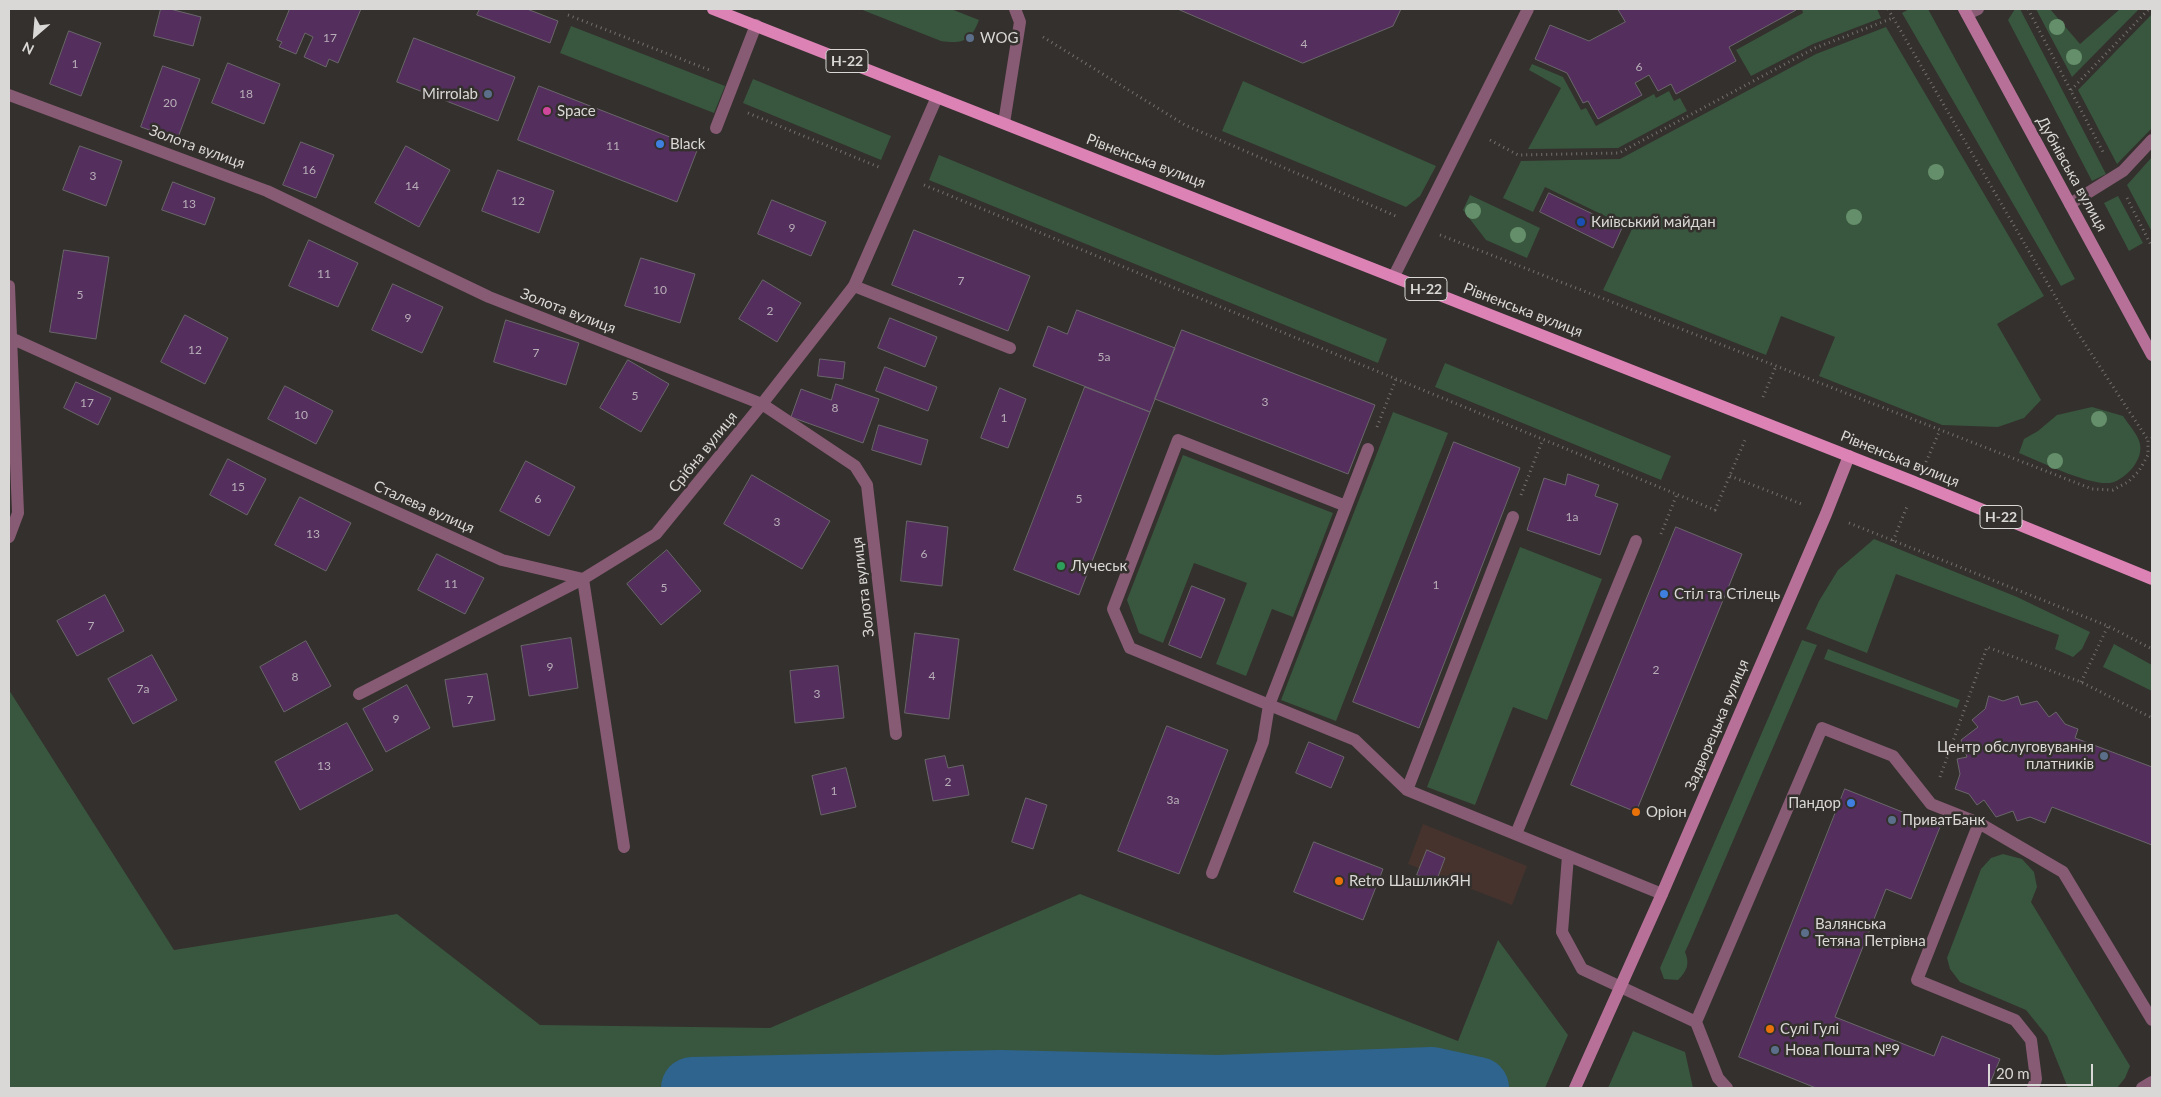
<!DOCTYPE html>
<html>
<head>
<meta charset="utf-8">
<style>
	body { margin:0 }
	#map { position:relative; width:2161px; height:1097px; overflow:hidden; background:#33302d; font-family:Lato,sans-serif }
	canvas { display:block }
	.frame { position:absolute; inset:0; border:10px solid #dad8d6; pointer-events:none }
	.north { position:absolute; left:10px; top:10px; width:50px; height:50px; -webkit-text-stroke:4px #33302d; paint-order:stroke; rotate:207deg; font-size:14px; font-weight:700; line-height:20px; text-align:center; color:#dad8d6 }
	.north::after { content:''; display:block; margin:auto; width:18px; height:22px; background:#dad8d6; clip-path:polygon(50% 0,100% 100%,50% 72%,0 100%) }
	.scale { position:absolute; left:1988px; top:1064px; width:105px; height:22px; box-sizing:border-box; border:2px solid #dad8d6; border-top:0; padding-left:6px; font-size:15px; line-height:18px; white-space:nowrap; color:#dad8d6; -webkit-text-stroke:4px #33302d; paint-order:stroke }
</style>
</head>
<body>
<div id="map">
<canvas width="2161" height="1097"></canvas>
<div class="frame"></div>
<div class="north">N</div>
<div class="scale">20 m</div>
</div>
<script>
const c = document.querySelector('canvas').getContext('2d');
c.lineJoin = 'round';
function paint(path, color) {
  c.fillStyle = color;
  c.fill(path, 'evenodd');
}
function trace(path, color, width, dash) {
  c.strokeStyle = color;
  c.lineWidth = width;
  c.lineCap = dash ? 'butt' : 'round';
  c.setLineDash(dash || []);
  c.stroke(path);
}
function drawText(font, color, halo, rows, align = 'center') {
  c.font = font + ' Lato,sans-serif';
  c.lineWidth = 5;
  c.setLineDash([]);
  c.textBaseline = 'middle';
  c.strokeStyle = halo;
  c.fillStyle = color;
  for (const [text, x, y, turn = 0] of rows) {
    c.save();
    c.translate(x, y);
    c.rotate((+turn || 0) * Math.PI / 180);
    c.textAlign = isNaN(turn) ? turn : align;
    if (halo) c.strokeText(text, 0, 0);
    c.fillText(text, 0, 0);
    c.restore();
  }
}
paint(new Path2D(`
	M1423 824 1527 866 1512 905 1408 864Z`), '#46332e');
paint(new Path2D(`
	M860 9H951L979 20C971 41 963 44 941 41Z
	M1802 9H1877L1881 18 1813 44 1751 76 1736 50 1803 13Z
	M1909 9H1928L2075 279 2061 286 1902 13Z
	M2015 9H2020L2106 174 2092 181 2008 20Z
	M2036 9H2050L2080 44 2120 9H2139L2072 77Z
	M2152 14V128L2117 164 2078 90Z
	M571 26 725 86 714 113 560 53Z
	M1886 27 2044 296 1997 324 2041 400 2024 418 1998 427 1942 425 1819 376 1835 337 1781 316 1766 355 1603 290 1632 229 1545 187 1533 212 1503 198 1521 161 1620 159 1816 54Z
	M1532 64 1563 77 1581 110 1586 108 1596 126 1654 94 1656 98 1669 91 1674 101 1680 98 1687 111 1618 148 1528 149 1561 88 1529 70Z
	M753 79 891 136 881 160 743 103Z
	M1243 81 1436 166 1420 196 1406 207 1222 131Z
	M939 155 1387 339 1378 363 929 180Z
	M2152 157V232L2127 185Z
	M1470 195 1540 228 1527 258 1486 240 1463 210Z
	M2118 196 2143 243 2129 251 2104 203Z
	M1445 363 1671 456 1661 480 1435 387Z
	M2092 407 2123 416C2135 434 2149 444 2134 466 2129 473 2118 482 2110 483 2087 485 2041 462 2019 453L2024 439 2038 431 2057 415Z
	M1393 412 1448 433 1336 721 1281 700Z
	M1183 455 1333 513 1293 617 1272 609 1246 676 1216 664 1247 583 1194 563 1163 643 1139 633 1127 600Z
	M1874 539 2017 597 2090 632 2082 649 2073 657 2055 649 2059 635 1896 574 1867 653 1806 629 1819 601 1838 570Z
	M1520 547 1602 579 1547 720 1513 707 1475 805 1427 787Z
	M1802 640 1817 645 1690 941 1685 952C1690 964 1687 971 1678 980L1664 979 1660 968Z
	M2114 644 2152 665V691L2103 667Z
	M1828 649 1960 700 1957 708 1824 659Z
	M9 690 174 950 397 914 540 1025 770 1028 1080 894 1458 1041 1498 940 1568 1035 1545 1088H9Z
	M2003 854 2022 859 2034 872 2037 887 2031 902 2130 1066 2125 1078 2117 1088H2068L2047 1036 2026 1010 1960 982 1950 969 1947 958 1981 869 1991 858Z
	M1633 1031 1685 1052 1693 1088H1608Z`), '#39563e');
trace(new Path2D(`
	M692 1088 1001 1081 1218 1086 1432 1078 1478 1088`), '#2e648e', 62);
const building = new Path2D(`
	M161 9H170L201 17 193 46 154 36Z
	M290 9H361L338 63 329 59 326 67 304 57 313 37 305 33 296 54 279 47 282 42 277 40Z
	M480 9H527L558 21 550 43 477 15Z
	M1178 9H1401L1393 26 1303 63Z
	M1618 9H1796V10L1729 47 1736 61 1676 94 1671 84 1658 91 1649 75 1635 83 1642 95 1598 119 1588 101 1583 103 1567 73 1535 59 1550 25 1589 41 1625 22Z
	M69 31 101 43 81 96 50 84Z
	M414 38 515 77 498 121 397 82Z
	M228 63 280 84 264 124 212 103Z
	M163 66 200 79 177 140 141 127Z
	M539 86 698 148 677 202 518 140Z
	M301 142 334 155 316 198 283 185Z
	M80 146 122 161 106 206 63 190Z
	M406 146 450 170 419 227 375 203Z
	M498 170 554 191 539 233 482 211Z
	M173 182 215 198 205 225 162 210Z
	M1549 193 1622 228 1613 248 1540 212Z
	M772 200 826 222 811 256 758 234Z
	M914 230 1030 276 1008 331 892 285Z
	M309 240 358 263 338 307 289 286Z
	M64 250 109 257 96 339 50 332Z
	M641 258 695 274 680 323 625 306Z
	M763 280 801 303 777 342 739 319Z
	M393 284 443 307 422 353 372 330Z
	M1077 310 1175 348 1150 412 1033 366 1048 326 1067 334Z
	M185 315 228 338 205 384 161 362Z
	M890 318 937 337 925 367 878 348Z
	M506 320 579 343 566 385 494 362Z
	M1182 330 1375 405 1348 474 1155 399Z
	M820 359 845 362 843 379 818 376Z
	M628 360 669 384 641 432 600 408Z
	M885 367 937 387 928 411 876 391Z
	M76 382 111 398 98 425 64 408Z
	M836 384 879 399 863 443 791 417 801 389 831 400Z
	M285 386 333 411 316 444 268 419Z
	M1085 387 1150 412 1079 595 1014 570Z
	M1000 388 1026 399 1008 448 981 438Z
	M879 425 928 440 921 465 872 450Z
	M1454 442 1520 468 1419 728 1353 702Z
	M228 459 266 479 247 515 210 495Z
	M526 461 575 487 549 536 500 511Z
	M1568 474 1599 485 1595 496 1618 504 1600 555 1527 530 1544 478 1565 485Z
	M752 475 830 521 802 569 724 524Z
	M300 497 351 523 326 571 275 545Z
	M907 521 948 527 942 586 901 581Z
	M1676 527 1742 554 1636 812 1571 785Z
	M667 550 701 591 661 625 627 584Z
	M437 554 484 578 465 614 418 590Z
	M1192 586 1225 599 1201 658 1169 645Z
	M105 595 124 631 77 656 57 621Z
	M915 633 959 639 949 719 905 713Z
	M571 638 578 688 529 696 521 646Z
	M306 641 331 686 284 712 260 667Z
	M152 655 177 700 133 724 108 679Z
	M838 666 844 718 795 723 790 671Z
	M487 674 495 720 453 727 445 680Z
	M407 685 430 728 386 752 363 709Z
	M1989 696 2003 701 2018 696 2021 705 2037 701 2049 717 2056 712 2065 724 2078 729 2075 738 2152 767V845L2052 807 2045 823 2030 817 2017 821 2013 811 1996 817 1984 800 1977 805 1969 794 1955 789 1960 774 1957 759 1967 757 1961 740 1978 727 1972 720 1985 709Z
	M347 723 373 770 300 810 275 762Z
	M1167 726 1228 750 1179 874 1118 851Z
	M1309 742 1344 757 1331 788 1296 773Z
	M945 756 948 768 963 765 969 795 933 801 925 760Z
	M846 768 856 807 821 815 812 776Z
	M1845 789 1940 827 1911 899 1886 889 1835 1017 1934 1056 1942 1036 2000 1059 1988 1088H1816L1739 1057Z
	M1026 798 1047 805 1033 849 1012 842Z
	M1314 842 1383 869 1363 920 1294 892Z
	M1427 850 1445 858 1436 882 1417 875Z`);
paint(building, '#542f5d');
trace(building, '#6a666a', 1);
trace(new Path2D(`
	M1888 9 2066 315 2148 440
	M2028 9 2104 154
	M568 15 712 71
	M1043 37 1185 125 1398 217
	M2071 90 2149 9
	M748 113 881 168
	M1490 140 1518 155 1619 153 1815 48 1893 18
	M924 185 1715 510 1745 440
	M2127 198 2152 247
	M1440 235 2092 489 2113 490 2128 482 2139 471 2148 455V440L2152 438
	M1763 397 1776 366
	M1377 427 1396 379
	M1926 462 1940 430
	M1730 476 1804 505
	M1521 495 1543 439
	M1849 523 2108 626 2152 649
	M1661 534 1677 494
	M1893 541 1908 504
	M2081 682 2108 626
	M1940 777 1987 647 2081 682 2152 718`), '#74716e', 3, [1, 4]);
trace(new Path2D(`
	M1967 14 1978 9
	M1004 123 1020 22 1015 9
	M716 128 756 25
	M2070 204 2123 171 2152 140
	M1394 276 1528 9
	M854 286 1010 348
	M1346 506 1368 449
	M1407 790 1513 517
	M1979 823 2063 872 2152 1020
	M1516 834 1636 541
	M1568 856 1562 932 1582 969 1696 1022
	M1212 873 1263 742 1269 705 1346 506 1178 440 1113 609 1130 648 1355 740 1407 790 1662 894
	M1727 1088 1718 1078 1696 1022 1822 728 1893 756 1931 804 1979 823 1917 980 2015 1020 2031 1040 2036 1079 2033 1088
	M2142 1088 2152 1082`), '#875b73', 12);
trace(new Path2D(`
	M9 95 267 191 489 297 762 404 855 466 867 485 896 734
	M9 286 18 513 9 537
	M11 338 502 560 583 579 624 847
	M359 694 583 579 656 534 762 404 854 286 937 97`), '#875b73', 12);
trace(new Path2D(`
	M1964 9 2152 355
	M1575 1088 1662 894 1826 514 1849 456`), '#b77198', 12);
trace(new Path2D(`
	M713 9 1917 483 2152 579`), '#dc82b5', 12);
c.fillStyle = '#658f6a';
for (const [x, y] of [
	[2057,27],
	[2074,57],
	[1936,172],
	[1473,211],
	[1854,217],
	[1518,235],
	[2099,419],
	[2055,461]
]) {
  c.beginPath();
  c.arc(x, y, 8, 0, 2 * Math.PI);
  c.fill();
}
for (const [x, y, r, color] of [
	[970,38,5,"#5c6f8a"],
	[488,94,5,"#5c6f8a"],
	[547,111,5,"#d1479c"],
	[660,144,5,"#3f7fe0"],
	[1581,222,5,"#1a4fb4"],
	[1061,566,5,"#2e9e5b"],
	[1664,594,5,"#3f7fe0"],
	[2104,756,5,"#5c6f8a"],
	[1851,803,5,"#3f7fe0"],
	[1636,812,5,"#e8710a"],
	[1892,820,5,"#5c6f8a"],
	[1339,881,5,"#e8710a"],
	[1805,933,5,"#5c6f8a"],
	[1770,1029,5,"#e8710a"],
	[1775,1050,5,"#5c6f8a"]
]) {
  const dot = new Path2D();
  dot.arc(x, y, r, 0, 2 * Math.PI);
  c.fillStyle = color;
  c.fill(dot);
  trace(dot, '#33302d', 2);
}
drawText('12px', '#b8aeb8', null, [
	["17",330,38],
	["4",1304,44],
	["1",75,64],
	["6",1639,67],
	["18",246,94],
	["20",170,103],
	["11",613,146],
	["16",309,170],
	["3",93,176],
	["14",412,186],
	["12",518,201],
	["13",189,204],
	["9",792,228],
	["11",324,274],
	["7",961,281],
	["10",660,290],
	["5",80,295],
	["2",770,311],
	["9",408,318],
	["12",195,350],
	["7",536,353],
	["5а",1104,357],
	["5",635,396],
	["3",1265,402],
	["17",87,403],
	["8",835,408],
	["10",301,415],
	["1",1004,418],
	["15",238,487],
	["6",538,499],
	["5",1079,499],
	["1а",1572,517],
	["3",777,522],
	["13",313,534],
	["6",924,554],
	["11",451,584],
	["1",1436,585],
	["5",664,588],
	["7",91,626],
	["9",550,667],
	["2",1656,670],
	["4",932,676],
	["8",295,677],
	["7а",143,689],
	["3",817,694],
	["7",470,700],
	["9",396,719],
	["13",324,766],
	["2",948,782],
	["1",834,791],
	["3а",1173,800]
]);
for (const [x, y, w] of [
	[847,61,42],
	[1426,289,42],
	[2001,517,42]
]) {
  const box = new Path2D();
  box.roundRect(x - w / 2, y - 11.5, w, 23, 4);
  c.fillStyle = '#33302d';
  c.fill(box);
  trace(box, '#dad8d6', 1);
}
drawText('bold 14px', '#dad8d6', null, [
	["Н-22",847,61],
	["Н-22",1426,289],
	["Н-22",2001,517]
]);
drawText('15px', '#dad8d6', '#33302d', [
	["WOG",980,38],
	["Mirrolab",478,94,"right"],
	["Space",557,111],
	["Black",670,144],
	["Київський майдан",1591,222],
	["Лучеськ",1071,566],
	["Стіл та Стілець",1674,594],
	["Центр обслуговування",2094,747,"right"],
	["платників",2094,764,"right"],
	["Пандор",1841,803,"right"],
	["Оріон",1646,812],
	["ПриватБанк",1902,820],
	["Retro ШашликЯН",1349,881],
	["Валянська",1815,924],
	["Тетяна Петрівна",1815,941],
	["Сулі Гулі",1780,1029],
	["Нова Пошта №9",1785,1050]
], 'left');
drawText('15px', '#dad8d6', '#33302d', [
	["Золота вулиця",197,147,20],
	["Рівненська вулиця",1146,161,21],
	["Дубнівська вулиця",2072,174,61],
	["Рівненська вулиця",1523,310,21],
	["Золота вулиця",568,311,21],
	["Срібна вулиця",703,452,-51],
	["Рівненська вулиця",1900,459,22],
	["Сталева вулиця",424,507,24],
	["Золота вулиця",863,587,-97],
	["Задворецька вулиця",1717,725,-67]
]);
</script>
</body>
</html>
